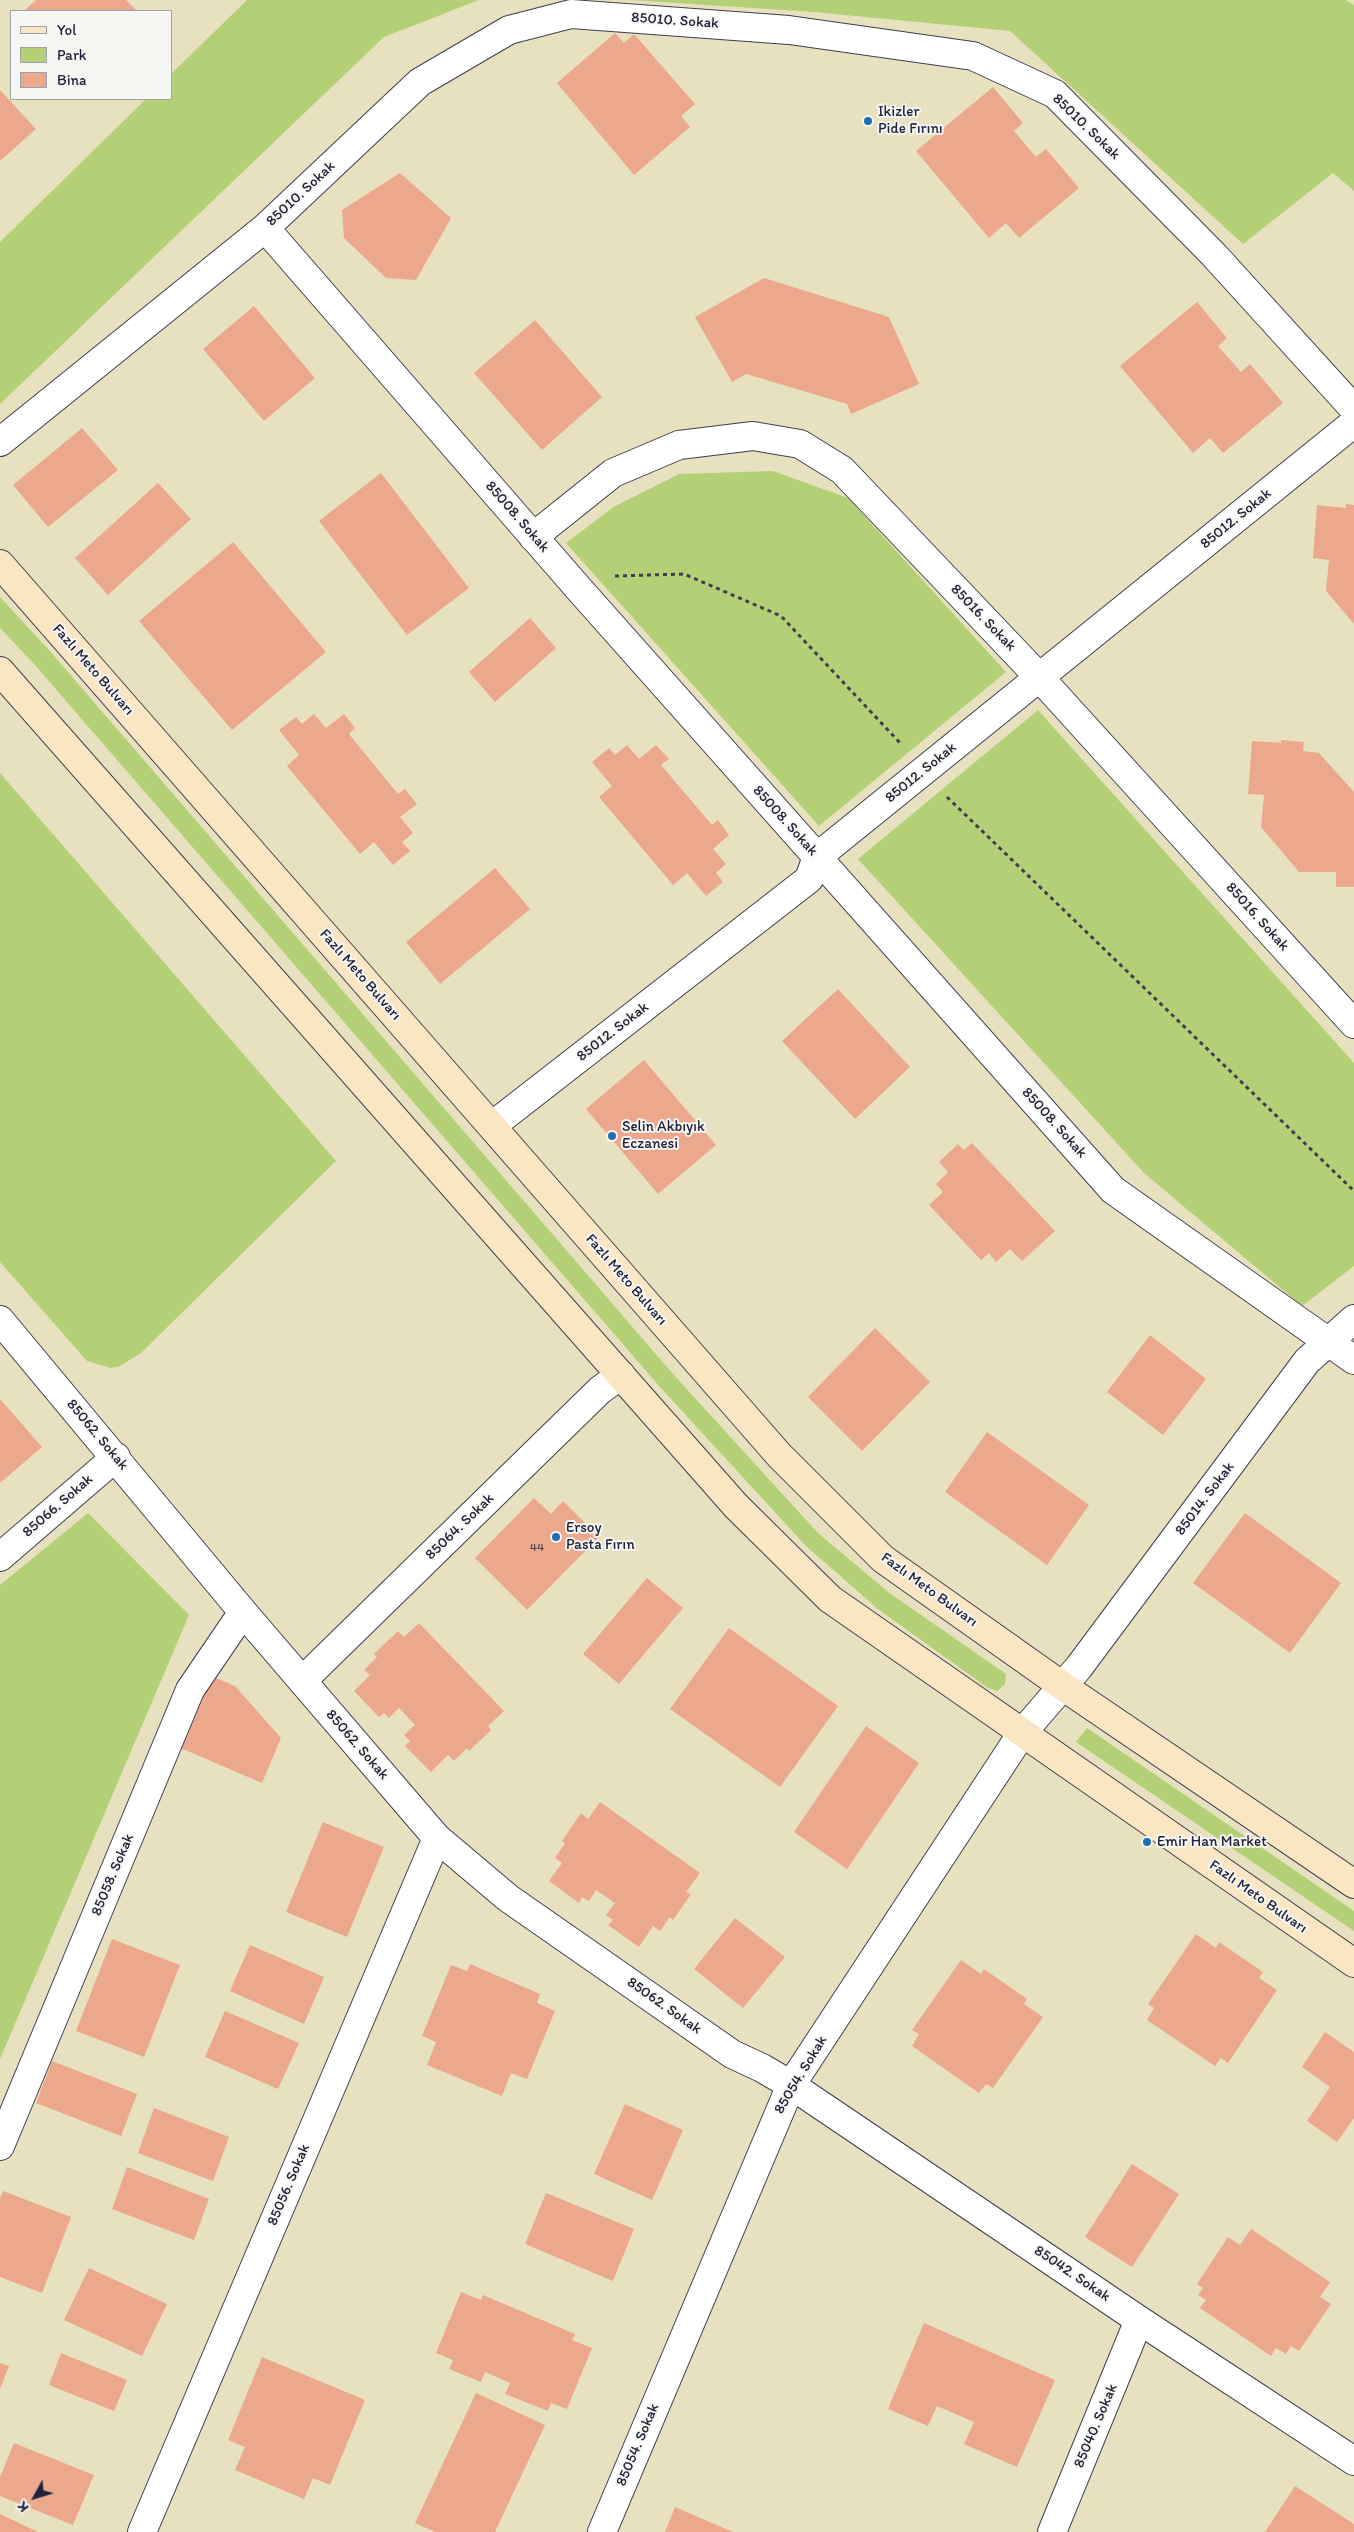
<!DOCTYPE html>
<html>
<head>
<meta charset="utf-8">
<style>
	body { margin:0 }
	#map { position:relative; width:1354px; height:2532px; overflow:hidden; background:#e7e1bf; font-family:Itim,sans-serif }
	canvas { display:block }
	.legend { position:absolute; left:10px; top:10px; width:162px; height:90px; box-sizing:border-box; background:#f6f6f2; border:1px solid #a1a1a9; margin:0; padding:6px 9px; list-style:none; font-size:15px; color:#22223b }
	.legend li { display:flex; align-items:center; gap:10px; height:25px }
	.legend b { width:25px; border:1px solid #a1a1a9 }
	.north { position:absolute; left:10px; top:2472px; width:50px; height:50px; -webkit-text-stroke:4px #f6f6f2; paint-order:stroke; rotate:231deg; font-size:14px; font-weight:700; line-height:20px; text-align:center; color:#22223b }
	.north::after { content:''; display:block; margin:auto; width:18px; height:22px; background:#22223b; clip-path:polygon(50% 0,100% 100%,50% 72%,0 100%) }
</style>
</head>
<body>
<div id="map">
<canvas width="1354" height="2532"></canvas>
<ul class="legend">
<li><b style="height:6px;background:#fbe6c4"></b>Yol</li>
<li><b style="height:14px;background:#b4d076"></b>Park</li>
<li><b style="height:14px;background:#eba88c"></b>Bina</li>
</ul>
<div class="north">K</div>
</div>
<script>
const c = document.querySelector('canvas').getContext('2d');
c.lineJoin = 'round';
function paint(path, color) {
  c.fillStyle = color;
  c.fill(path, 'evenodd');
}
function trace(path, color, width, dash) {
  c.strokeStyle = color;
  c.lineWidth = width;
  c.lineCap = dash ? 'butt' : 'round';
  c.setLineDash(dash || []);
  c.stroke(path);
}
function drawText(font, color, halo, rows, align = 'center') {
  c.font = font + ' Itim,sans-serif';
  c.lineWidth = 4;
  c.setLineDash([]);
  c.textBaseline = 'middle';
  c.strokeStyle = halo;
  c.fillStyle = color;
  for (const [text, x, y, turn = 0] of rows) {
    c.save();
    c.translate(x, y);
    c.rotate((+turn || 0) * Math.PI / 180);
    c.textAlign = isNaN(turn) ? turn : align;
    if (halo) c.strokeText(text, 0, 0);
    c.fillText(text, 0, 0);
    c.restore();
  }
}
paint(new Path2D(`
	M247 0H479L384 37 0 404V242L146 99H171V74Z
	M629 0H1346L1354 5V191L1333 173 1243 244 1010 31 814 12Z
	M773 471 848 498 1006 672 819 826 566 543 615 506 679 474Z
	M0 597 49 650 673 1374 818 1533 888 1592 1006 1674 1005 1684 997 1691 988 1688 878 1609 806 1546 660 1387 34 664 0 628Z
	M1038 710 1354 1063V1266L1302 1306 1144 1173 858 859Z
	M0 773 336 1161 141 1353 120 1366 111 1368 87 1361 0 1262Z
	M88 1513 189 1615 0 2059V1585Z
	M1087 1728 1354 1911V1931L1076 1742Z`), '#b4d076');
paint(new Path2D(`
	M36 0H126L137 11H24Z
	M615 33 624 43 634 34 695 104 681 116 690 127 634 175 557 83Z
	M993 87 1023 123 1014 131 1036 157 1046 149 1079 188 1019 238 1006 223 989 238 916 151Z
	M0 90 36 129 0 161Z
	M400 173 451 218 416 280 386 278 344 238 342 210Z
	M764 278 889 317 919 384 851 414 847 404 746 374 732 382 695 317Z
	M1197 302 1227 338 1218 346 1241 372 1250 364 1283 403 1223 453 1210 438 1193 453 1120 366Z
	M254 306 315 378 264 421 203 349Z
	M535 320 602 397 542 450 474 373Z
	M82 428 118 470 48 527 13 485Z
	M381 473 469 588 407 635 319 521Z
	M158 483 191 519 108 595 75 558Z
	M1346 504 1354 505V624L1326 591 1329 560 1313 558 1317 505 1346 508Z
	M233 542 326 652 232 730 139 621Z
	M530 618 556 648 495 702 469 672Z
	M314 714 326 728 344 714 355 728 349 734 398 794 405 789 417 804 400 817 413 833 402 842 410 851 393 865 374 842 360 854 287 766 299 755 279 730 296 717 302 724Z
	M1281 740 1304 742 1303 751 1319 753 1354 792V887H1336V872H1299L1261 827 1264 795 1248 794 1252 741 1281 743Z
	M627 745 639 759 656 745 669 759 661 765 712 825 718 820 729 835 713 849 726 864 716 873 723 882 706 896 687 873 673 885 599 797 612 786 592 762 609 748 615 755Z
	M495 868 530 909 440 984 406 942Z
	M838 989 910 1067 855 1119 782 1041Z
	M644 1060 716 1145 658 1194 586 1109Z
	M972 1143 1055 1231 1022 1261 1010 1249 996 1262 989 1253 981 1260 929 1205 943 1192 936 1184 948 1172 939 1162 958 1144 964 1150Z
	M875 1328 930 1382 862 1451 808 1397Z
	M1150 1335 1206 1379 1163 1435 1107 1392Z
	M0 1399 42 1447 0 1483Z
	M987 1432 1089 1505 1047 1565 945 1492Z
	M534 1498 551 1514 563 1501 599 1537 527 1610 475 1558Z
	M1245 1513 1341 1583 1290 1653 1193 1583Z
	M647 1578 683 1608 619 1684 583 1654Z
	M419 1623 504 1711 488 1726 491 1730 469 1751 467 1748 454 1761 448 1755 431 1772 405 1746 410 1741 404 1735 415 1725 399 1708 389 1718 384 1713 379 1717 354 1691 370 1675 364 1670 377 1657 374 1654 398 1631 404 1637Z
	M729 1628 838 1706 780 1787 670 1709Z
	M207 1674 235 1686 281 1738 262 1783 176 1746Z
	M866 1726 919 1763 847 1869 794 1832Z
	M600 1802 700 1873 686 1892 691 1894 673 1920 670 1917 660 1931 653 1926 639 1947 608 1925 613 1920 606 1915 615 1903 596 1890 589 1901 582 1897 579 1903 549 1881 562 1863 555 1858 565 1843 562 1841 581 1813 588 1819Z
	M323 1822 384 1847 347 1937 286 1912Z
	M735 1918 785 1957 743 2008 694 1969Z
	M1196 1934 1216 1948 1219 1942 1263 1972 1259 1978 1277 1990 1228 2063 1221 2058 1215 2066 1147 2020 1154 2008 1148 2004Z
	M112 1939 180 1965 144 2057 76 2031Z
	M250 1945 324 1977 304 2024 230 1991Z
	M961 1960 981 1974 984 1969 1027 1999 1024 2004 1043 2017 993 2088 986 2084 979 2093 912 2046 919 2034 912 2030Z
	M470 1964 540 1994 537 2003 555 2011 527 2079 511 2073 502 2096 427 2065 436 2042 422 2036 451 1965 467 1971Z
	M225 2011 299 2043 278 2089 205 2057Z
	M1325 2032 1354 2052V2118L1337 2142 1307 2121 1330 2087 1302 2067Z
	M52 2061 137 2094 121 2136 36 2103Z
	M625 2104 683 2130 652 2200 594 2174Z
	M154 2108 229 2137 213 2181 138 2153Z
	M1132 2164 1179 2194 1132 2267 1085 2237Z
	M127 2167 209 2199 194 2240 112 2209Z
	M3 2191 71 2217 42 2293 0 2277V2198Z
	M546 2193 634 2229 613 2281 525 2244Z
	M1251 2229 1330 2282 1320 2297 1331 2304 1299 2351 1291 2346 1286 2354 1276 2348 1271 2356 1200 2308 1206 2300 1198 2295 1203 2288 1197 2284 1228 2237 1240 2245Z
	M89 2268 167 2304 142 2356 64 2320Z
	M461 2292 481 2300 483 2295 575 2334 572 2340 592 2348 567 2409 551 2403 548 2411 505 2394 510 2383 485 2372 481 2382 449 2369 453 2360 436 2353Z
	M924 2323 1055 2380 1017 2467 964 2444 974 2422 937 2406 928 2426 888 2409Z
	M61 2353 127 2380 114 2411 49 2385Z
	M262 2357 365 2400 330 2485 313 2478 304 2499 235 2470 245 2447 228 2440Z
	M0 2363 9 2366 0 2389Z
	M476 2393 545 2425 495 2532H435L415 2523Z
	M14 2443 94 2475 73 2525 0 2496V2477Z
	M1295 2486 1354 2524V2532H1265Z
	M675 2507 733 2532H665Z
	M0 2514 38 2532H0Z`), '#eba88c');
const minor = new Path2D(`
	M265 228 579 589 1113 1190 1354 1360
	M0 442 265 228 420 82 509 30 571 14 789 30 973 56 1055 94 1214 255 1354 409
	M533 537 613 473 679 445 753 436 800 444 842 470 1040 678 1354 1024
	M493 1125 809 879 817 857 1354 423
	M0 1320 243 1612 437 1838 508 1898 732 2054 762 2068 791 2085 1139 2320 1354 2461
	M0 1557 116 1457
	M302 1681 600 1390 621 1375
	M0 2146 190 1690 243 1612
	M142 2532 437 1838
	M602 2532 791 2085 1022 1733 1079 1667 1307 1361 1354 1319
	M1052 2532 1139 2320`);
const secondary = new Path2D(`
	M0 564 779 1455 883 1559 1064 1687 1354 1884
	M0 671 736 1506 830 1599 1354 1963`);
trace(minor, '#403f4f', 30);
trace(secondary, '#403f4f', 30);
trace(new Path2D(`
	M615 576 684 574 781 616 902 745
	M947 797 1354 1191`), '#403f4f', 3, [4, 4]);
trace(minor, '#fff', 28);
trace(secondary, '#fbe6c4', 28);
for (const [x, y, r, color] of [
	[868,121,5,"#1f6fb2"],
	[612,1136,5,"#1f6fb2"],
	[556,1537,5,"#1f6fb2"],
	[1147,1842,5,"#1f6fb2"]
]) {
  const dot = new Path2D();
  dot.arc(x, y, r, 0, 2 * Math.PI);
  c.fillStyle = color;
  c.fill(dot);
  trace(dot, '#f6f6f2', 2);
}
drawText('12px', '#54444f', null, [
	["44",537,1548]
]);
drawText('15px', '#22223b', '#f6f6f2', [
	["85010. Sokak",675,21,4],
	["85010. Sokak",1086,127,44],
	["85010. Sokak",301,194,-43],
	["85008. Sokak",517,517,49],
	["85012. Sokak",1236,519,-39],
	["85016. Sokak",983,618,46],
	["Fazlı Meto Bulvarı",93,670,49],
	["85012. Sokak",921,773,-39],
	["85008. Sokak",785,821,48],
	["85016. Sokak",1257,917,48],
	["Fazlı Meto Bulvarı",360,975,49],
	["85012. Sokak",613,1032,-38],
	["85008. Sokak",1054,1123,48],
	["Fazlı Meto Bulvarı",626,1280,49],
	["85062. Sokak",97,1435,50],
	["85014. Sokak",1205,1499,-53],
	["85066. Sokak",58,1506,-41],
	["85064. Sokak",460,1527,-44],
	["Fazlı Meto Bulvarı",929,1590,36],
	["85062. Sokak",357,1745,49],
	["85058. Sokak",113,1875,-67],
	["Fazlı Meto Bulvarı",1258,1897,35],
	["85062. Sokak",664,2006,35],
	["85054. Sokak",801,2075,-59],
	["85056. Sokak",289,2185,-67],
	["85042. Sokak",1072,2274,34],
	["85040. Sokak",1096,2426,-67],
	["85054. Sokak",638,2445,-67]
]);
drawText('15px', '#22223b', '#f6f6f2', [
	["Ikizler",878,112],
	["Pide Fırını",878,129],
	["Selin Akbıyık",622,1127],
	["Eczanesi",622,1144],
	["Ersoy",566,1528],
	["Pasta Fırın",566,1545],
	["Emir Han Market",1157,1842]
], 'left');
</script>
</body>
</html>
